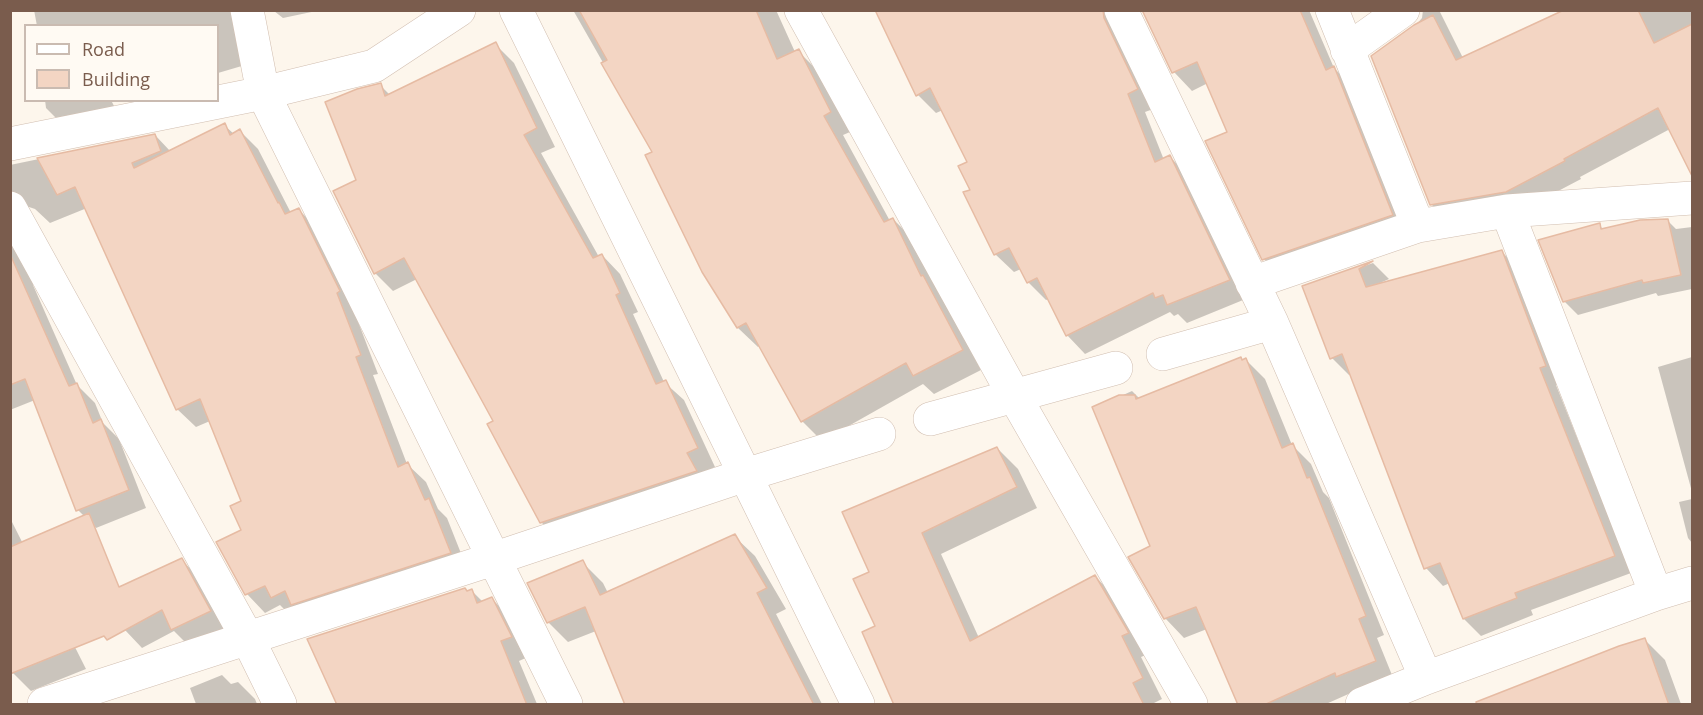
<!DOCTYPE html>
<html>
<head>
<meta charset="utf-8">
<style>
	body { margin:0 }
	#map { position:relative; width:1703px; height:715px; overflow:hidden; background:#fdf6ec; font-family:"Open Sans",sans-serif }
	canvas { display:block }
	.frame { position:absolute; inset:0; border:12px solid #7a5c4d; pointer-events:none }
	.legend { position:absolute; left:24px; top:24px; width:195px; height:78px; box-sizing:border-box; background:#fffaf3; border:2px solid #cabbb1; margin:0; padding:8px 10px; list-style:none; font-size:18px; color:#7a5c4d }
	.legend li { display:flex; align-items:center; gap:12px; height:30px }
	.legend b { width:30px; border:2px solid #cabbb1 }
</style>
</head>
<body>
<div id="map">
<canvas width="1703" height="715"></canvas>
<div class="frame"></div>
<ul class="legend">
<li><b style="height:8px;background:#fff"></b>Road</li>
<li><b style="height:16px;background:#f3d5c3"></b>Building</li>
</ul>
</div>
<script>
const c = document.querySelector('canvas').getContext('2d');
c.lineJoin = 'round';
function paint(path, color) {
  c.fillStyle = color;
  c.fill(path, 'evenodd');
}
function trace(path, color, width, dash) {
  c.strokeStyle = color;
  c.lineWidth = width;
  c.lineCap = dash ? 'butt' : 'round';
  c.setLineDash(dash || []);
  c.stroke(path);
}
paint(new Path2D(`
	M34 10H321L283 18 274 11H264L255 15 252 63 218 73V26H37Z
	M573 10H776L795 52 798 51 818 71 850 132 843 135 890 221 893 219 913 239 938 292 942 296 981 370 934 394 923 384 822 441 802 421 760 345 758 347 738 328 704 272 654 152Z
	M876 10H1134L1156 108 1145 112 1164 160 1170 157 1188 175 1248 298 1187 323 1178 314 1174 316 1170 312 1085 354 1067 335 1049 299 1046 300 1028 282 1021 269 1014 272 995 254 972 190 969 163 943 110 936 113 918 95Z
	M1144 10H1309L1334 68 1352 86 1411 233 1282 277 1264 259 1229 132 1208 83 1192 91 1174 72Z
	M1423 10H1439L1463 58 1568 10H1692V161L1681 149 1670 129 1580 177 1581 179 1524 209 1449 222 1431 204 1415 26 1422 18Z
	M495 44 514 63 555 147 541 153 599 257 602 255 620 274 638 312 633 314 664 382 684 400 715 467 560 541 542 523 489 425 495 422 417 279 393 291 375 273 358 181 380 85 390 95Z
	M45 100H111L121 120 66 128 46 108Z
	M224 125 234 134 240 131 258 149 291 213 299 210 317 228 354 311 378 374 373 375 407 464 426 482 438 509 447 518 468 571 290 615 280 605 265 613 247 594 218 543 243 531V501L210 421 196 427 177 409 87 208 50 223 35 209 29 207 19 210 10 221V165L155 135 171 152Z
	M1667 220 1676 229 1692 227V289L1658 296 1656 293 1578 315 1564 301 1599 225 1604 230Z
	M10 234 37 283 33 285 77 385 95 403 103 423 119 439 146 508 96 528 78 510 35 400 10 410Z
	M1501 251 1519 269 1562 383 1556 385 1631 573 1531 610 1533 615 1481 636 1464 619 1450 583 1443 586 1426 568 1351 374 1349 375 1332 358 1304 287 1373 263 1389 279 1380 283Z
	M1692 357V492L1658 367Z
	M1241 358 1243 361 1246 360 1265 379 1292 445 1311 464 1323 492 1329 498 1384 635 1377 638 1394 680 1353 692 1326 704H1240L1207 629 1184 638 1165 618 1152 546 1094 408 1132 391 1140 399Z
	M997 448 1018 469 1037 508 941 554 979 638 1095 576 1115 597 1148 654 1141 657 1162 699 1152 704H926L871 572Z
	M1692 499V543L1688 538 1679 502Z
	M10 518 86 669 31 691 13 673 10 667Z
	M734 536 755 556 786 609 776 614 822 704H627L596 631 568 642 548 622 582 562 603 583 608 593Z
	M182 560 199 578 228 629 189 646 174 631 142 648 125 630 110 593Z
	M472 591 483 602 492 599 511 618 530 656 519 661 537 704H338Z
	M1645 640 1665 660 1681 704H1501Z
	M222 675 231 684 238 682 255 699 257 704H196L190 688Z`), '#0003');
const building = new Path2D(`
	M579 10H756L777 59 799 49 831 112 824 116 884 222 893 218 921 276 923 275 963 350 913 376 906 363 801 422 746 323 737 328 702 272 645 155 652 152 601 63 607 60Z
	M875 10H1103L1104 18 1138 89 1128 94 1155 162 1170 155 1230 280 1167 305 1163 295 1155 298 1153 293 1066 336 1037 278 1027 283 1009 248 994 255 963 192 970 190 958 166 967 162 930 88 916 96Z
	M1142 10H1300L1326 70 1334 66 1393 215 1262 260 1205 141 1227 132 1197 62 1172 73Z
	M1564 10H1638L1654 43 1692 24V176L1658 108 1564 159 1565 161 1506 192 1430 205 1371 56 1414 25 1433 15 1456 60Z
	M496 42 537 128 524 135 593 258 602 254 620 293 616 295 656 384 666 380 698 448 687 453 697 471 540 523 487 424 493 421 404 258 374 274 333 191 356 180 325 102 357 89 381 83 385 96Z
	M225 123 230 135 240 129 278 203 279 202 285 214 299 208 340 291 337 293 361 355 356 357 398 467 408 462 425 500 429 498 451 553 291 605 285 591 271 598 265 586 245 595 216 542 241 530 230 506 241 501 200 399 176 410 75 187 57 195 37 158 155 134 161 151 132 163 134 168Z
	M1668 219 1681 275 1643 283 1642 280 1563 302 1538 240 1596 224 1600 223 1601 229 1640 220Z
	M1502 250 1546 366 1540 368 1615 556 1515 593 1517 598 1463 619 1440 563 1424 569 1342 354 1330 359 1302 286 1373 261 1359 269 1366 287Z
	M10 254 69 386 77 383 93 423 101 419 129 490 76 511 25 379 10 385Z
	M1241 357 1242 360 1246 358 1282 448 1293 443 1307 478 1310 477 1366 616 1359 619 1376 661 1336 677 1335 673 1264 705H1238L1196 607 1164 619 1128 557 1150 546 1092 407 1119 395H1135L1136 399Z
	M997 447 1017 487 922 533 970 641 1095 575 1129 633 1122 636 1143 678 1133 683 1144 705H894L862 632 875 626 853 579 869 572 842 512Z
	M89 513 119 587 182 558 211 611 171 630 162 610 107 640 104 636 10 674V547Z
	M735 534 767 588 757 593 814 705H625L585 607 547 623 527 583 583 560 600 595Z
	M465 588 467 591 472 589 477 603 492 597 512 637 501 641 527 705H337L307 639Z
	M1645 638 1669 705H1477L1476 702 1619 646Z`);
paint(building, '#f3d5c3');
trace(building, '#e6bba3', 1.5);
const minor = new Path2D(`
	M247 10 263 93 566 704
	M516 10 858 704
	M801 10 1015 397 1191 704
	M1121 10 1272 323 1426 678
	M1332 10 1418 226
	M1347 50 1403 10
	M10 144 263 93 374 66 459 10
	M10 208 248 639 280 704
	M1507 211 1656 594
	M1252 283 1418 226 1507 211 1692 198
	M1163 354 1272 323
	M930 419 1116 368
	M44 704 493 559 745 475 879 434
	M1362 704 1426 678 1656 594 1692 583`);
trace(minor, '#d1beb0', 34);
trace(minor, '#fff', 33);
</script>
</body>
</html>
